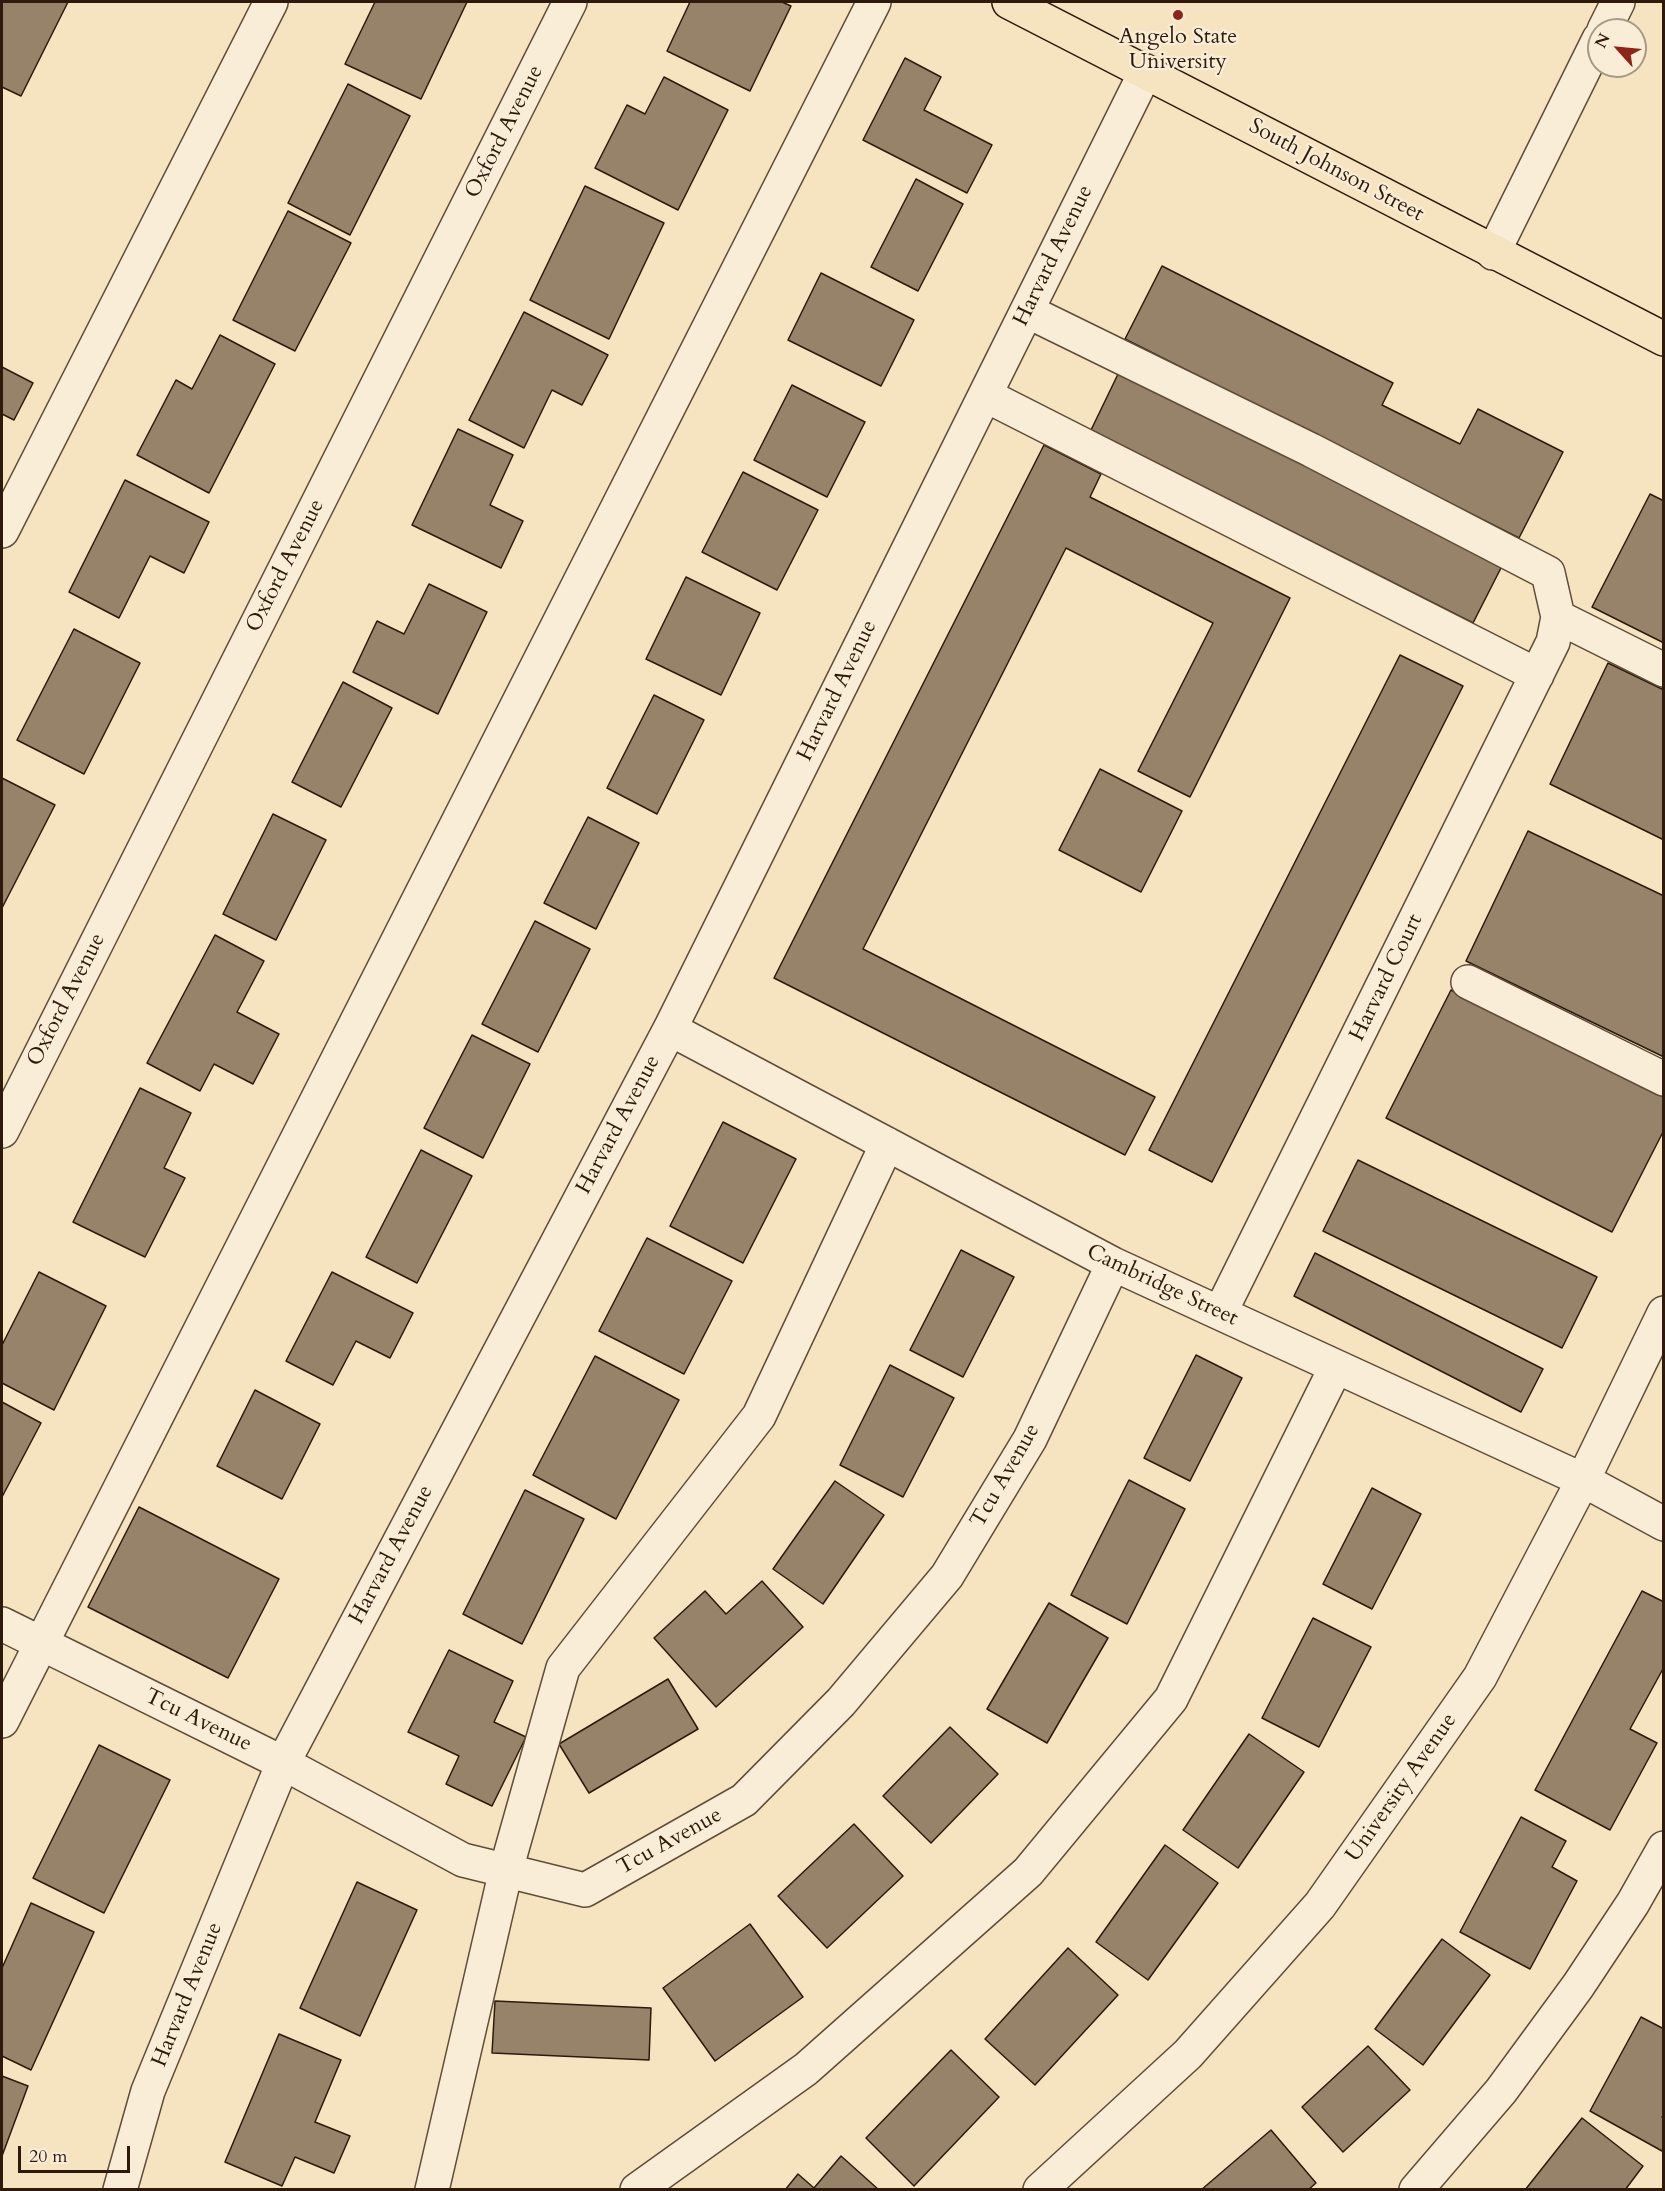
<!DOCTYPE html>
<html>
<head>
<meta charset="utf-8">
<style>
	body { margin:0 }
	#map { position:relative; width:1665px; height:2191px; overflow:hidden; background:#f6e4c1; font-family:Cardo,serif }
	canvas { display:block }
	.frame { position:absolute; inset:0; border:3px solid #2d1a0c; pointer-events:none }
	.north { position:absolute; left:1587px; top:18px; width:60px; height:60px; box-sizing:border-box; background:#f9edd7; border:2px solid #a79986; border-radius:50%; rotate:297deg; font-size:16px; font-weight:700; line-height:24px; text-align:center; color:#2d1a0c }
	.north::after { content:''; display:block; margin:auto; width:21px; height:27px; background:#8f2418; clip-path:polygon(50% 0,100% 100%,50% 72%,0 100%) }
	.scale { position:absolute; left:18px; top:2146px; width:112px; height:27px; box-sizing:border-box; border:3px solid #2d1a0c; border-top:0; padding-left:8px; font-size:18px; line-height:21px; white-space:nowrap; color:#2d1a0c; -webkit-text-stroke:4px #f9edd7; paint-order:stroke }
</style>
</head>
<body>
<div id="map">
<canvas width="1665" height="2191"></canvas>
<div class="frame"></div>
<div class="north">N</div>
<div class="scale">20 m</div>
</div>
<script>
const c = document.querySelector('canvas').getContext('2d');
c.lineJoin = 'round';
function paint(path, color) {
  c.fillStyle = color;
  c.fill(path, 'evenodd');
}
function trace(path, color, width, dash) {
  c.strokeStyle = color;
  c.lineWidth = width;
  c.lineCap = dash ? 'butt' : 'round';
  c.setLineDash(dash || []);
  c.stroke(path);
}
function drawText(font, color, halo, rows, align = 'center') {
  c.font = font + ' Cardo,serif';
  c.lineWidth = 4.5;
  c.setLineDash([]);
  c.textBaseline = 'middle';
  c.strokeStyle = halo;
  c.fillStyle = color;
  for (const [text, x, y, turn = 0] of rows) {
    c.save();
    c.translate(x, y);
    c.rotate((+turn || 0) * Math.PI / 180);
    c.textAlign = isNaN(turn) ? turn : align;
    if (halo) c.strokeText(text, 0, 0);
    c.fillText(text, 0, 0);
    c.restore();
  }
}
const building = new Path2D(`
	M2 2H68L21 96 2 87Z
	M375 2H467L421 99 345 64Z
	M690 2H782L791 6 750 91 667 51Z
	M905 58 941 77 924 110 992 145 967 193 863 140Z
	M664 77 728 110 678 210 595 168 627 105 645 114Z
	M348 84 410 116 350 235 288 203Z
	M916 179 963 204 918 291 871 267Z
	M585 186 664 223 609 339 530 300Z
	M288 211 351 243 295 351 233 320Z
	M1162 266 1393 383 1382 405 1460 444 1478 409 1563 452 1519 538 1125 339Z
	M821 273 914 320 881 386 788 340Z
	M524 312 608 355 582 405 552 390 524 448 469 420Z
	M220 335 275 364 209 493 137 455 176 380 192 389Z
	M2 367 33 383 14 420 2 414Z
	M1120 370 1503 564 1473 623 1091 430Z
	M792 385 865 422 827 497 754 460Z
	M458 429 513 455 490 505 523 521 501 568 412 525Z
	M1044 445 1101 474 1090 497 1290 598 1190 797 1138 771 1213 623 1066 548 863 949 1155 1097 1125 1155 774 978Z
	M743 472 818 510 777 590 702 552Z
	M125 480 209 522 184 573 150 556 119 618 69 592Z
	M1650 494 1664 501V643L1592 607Z
	M686 577 760 613 721 695 646 659Z
	M429 584 487 612 438 714 353 672 377 621 404 634Z
	M74 629 140 663 84 774 17 740Z
	M1400 655 1463 686 1212 1182 1149 1150Z
	M1608 663 1664 690V840L1550 784Z
	M343 682 392 708 341 807 292 782Z
	M654 695 704 720 657 814 607 788Z
	M1100 769 1182 811 1141 892 1059 850Z
	M2 778 55 805 2 908Z
	M273 814 326 840 276 940 223 914Z
	M588 817 639 843 596 929 544 903Z
	M1528 831 1664 896V1057L1466 961Z
	M535 921 590 949 538 1052 482 1024Z
	M215 935 264 961 237 1012 279 1034 253 1084 214 1064 200 1091 147 1063Z
	M1451 990 1664 1097V1130L1612 1232 1386 1118Z
	M472 1035 530 1064 483 1158 424 1128Z
	M140 1088 191 1113 164 1168 185 1178 145 1257 73 1222Z
	M723 1122 796 1159 743 1263 670 1226Z
	M421 1150 472 1176 417 1283 366 1257Z
	M1358 1160 1597 1277 1562 1348 1323 1231Z
	M647 1238 732 1281 684 1374 599 1331Z
	M961 1250 1014 1277 963 1377 910 1350Z
	M1315 1253 1543 1369 1521 1412 1294 1296Z
	M39 1272 106 1306 54 1410 2 1383V1345Z
	M332 1272 413 1313 390 1358 356 1341 333 1385 286 1361Z
	M1196 1355 1242 1378 1190 1481 1144 1458Z
	M595 1356 679 1400 616 1519 533 1475Z
	M890 1365 954 1398 903 1497 840 1465Z
	M255 1390 320 1424 282 1499 217 1466Z
	M2 1402 41 1423 2 1497Z
	M1129 1480 1185 1509 1127 1624 1071 1595Z
	M835 1481 884 1515 823 1604 773 1569Z
	M1372 1488 1421 1514 1372 1609 1323 1584Z
	M525 1490 584 1519 522 1644 463 1614Z
	M139 1507 279 1579 228 1678 88 1607Z
	M762 1581 803 1627 716 1707 654 1638 705 1591 726 1614Z
	M1642 1591 1664 1602V1667L1630 1729 1657 1743 1610 1830 1535 1790Z
	M1049 1603 1108 1638 1047 1743 987 1709Z
	M1313 1618 1371 1647 1319 1747 1262 1718Z
	M449 1650 513 1681 494 1722 526 1737 492 1806 446 1784 459 1756 408 1732Z
	M668 1679 698 1729 589 1793 559 1744Z
	M950 1727 998 1774 931 1843 883 1796Z
	M1249 1734 1304 1772 1238 1868 1183 1830Z
	M99 1745 170 1780 104 1913 33 1878Z
	M1521 1817 1566 1841 1552 1867 1577 1881 1530 1969 1460 1932Z
	M854 1824 903 1876 827 1948 778 1896Z
	M1165 1845 1218 1883 1148 1980 1096 1942Z
	M357 1882 417 1910 360 2036 300 2008Z
	M31 1903 94 1932 31 2070 2 2056V1968Z
	M750 1924 803 1997 715 2061 663 1988Z
	M1442 1939 1490 1975 1423 2065 1375 2029Z
	M1068 1948 1118 1995 1035 2085 985 2039Z
	M495 2001 651 2008 649 2060 492 2053Z
	M1641 2017 1664 2029V2113L1662 2117 1664 2118V2147L1662 2151 1590 2111Z
	M279 2034 341 2060 315 2122 350 2136 334 2173 295 2157 282 2186 225 2162Z
	M1368 2046 1410 2090 1343 2152 1302 2107Z
	M951 2050 999 2097 914 2186 866 2138Z
	M2 2076 28 2086 2 2156Z
	M1582 2118 1643 2166 1625 2190H1525Z
	M1271 2130 1316 2183 1308 2190H1201Z
	M841 2156 879 2190H785L798 2174 814 2188Z`);
paint(building, '#96836a');
trace(building, '#2d1a0c', 1.5);
const minor = new Path2D(`
	M1604 30 1618 2
	M1493 253 1599 39
	M1027 311 1311 450 1548 573 1558 617 1553 642 1220 1313
	M985 395 1537 675
	M2 531 271 2
	M1558 617 1664 670
	M1468 982 1664 1079
	M670 1029 1113 1264 1583 1480 1664 1524
	M2 1131 570 2
	M2 1624 283 1763 463 1860 585 1890 744 1800 841 1702 947 1576 1030 1439 1113 1264
	M2 1721 874 2
	M120 2190 148 2091 283 1763 670 1029 1146 71
	M432 2190 506 1870 563 1668 759 1416 887 1144
	M637 2190 806 2069 1028 1872 1171 1699 1336 1367
	M1040 2190 1188 2054 1320 1905 1480 1677 1583 1480 1664 1313
	M1416 2190 1501 2091 1578 1986 1633 1903 1664 1848`);
const major = new Path2D(`
	M1009 2 1664 339`);
trace(minor, '#5f4c39', 36);
trace(major, '#2d1a0c', 36);
trace(minor, '#f9edd7', 33);
trace(major, '#f6e4c1', 33);
for (const [x, y, r, color] of [
	[1178,15,6,"#8f2418"]
]) {
  const dot = new Path2D();
  dot.arc(x, y, r, 0, 2 * Math.PI);
  c.fillStyle = color;
  c.fill(dot);
  trace(dot, '#f9edd7', 2);
}
drawText('22px', '#2d1a0c', '#f9edd7', [
	["Angelo State",1178,38],
	["University",1178,63]
]);
drawText('22px', '#2d1a0c', '#f9edd7', [
	["Oxford Avenue",505,132,-63],
	["South Johnson Street",1336,171,28],
	["Harvard Avenue",1054,256,-64],
	["Oxford Avenue",286,566,-63],
	["Harvard Avenue",838,691,-64],
	["Harvard Court",1387,978,-64],
	["Oxford Avenue",67,1000,-63],
	["Harvard Avenue",619,1125,-62],
	["Cambridge Street",1162,1286,25],
	["Tcu Avenue",1006,1476,-60],
	["Harvard Avenue",392,1555,-62],
	["Tcu Avenue",198,1721,26],
	["University Avenue",1402,1788,-55],
	["Tcu Avenue",670,1842,-29],
	["Harvard Avenue",188,1995,-68]
]);
</script>
</body>
</html>
